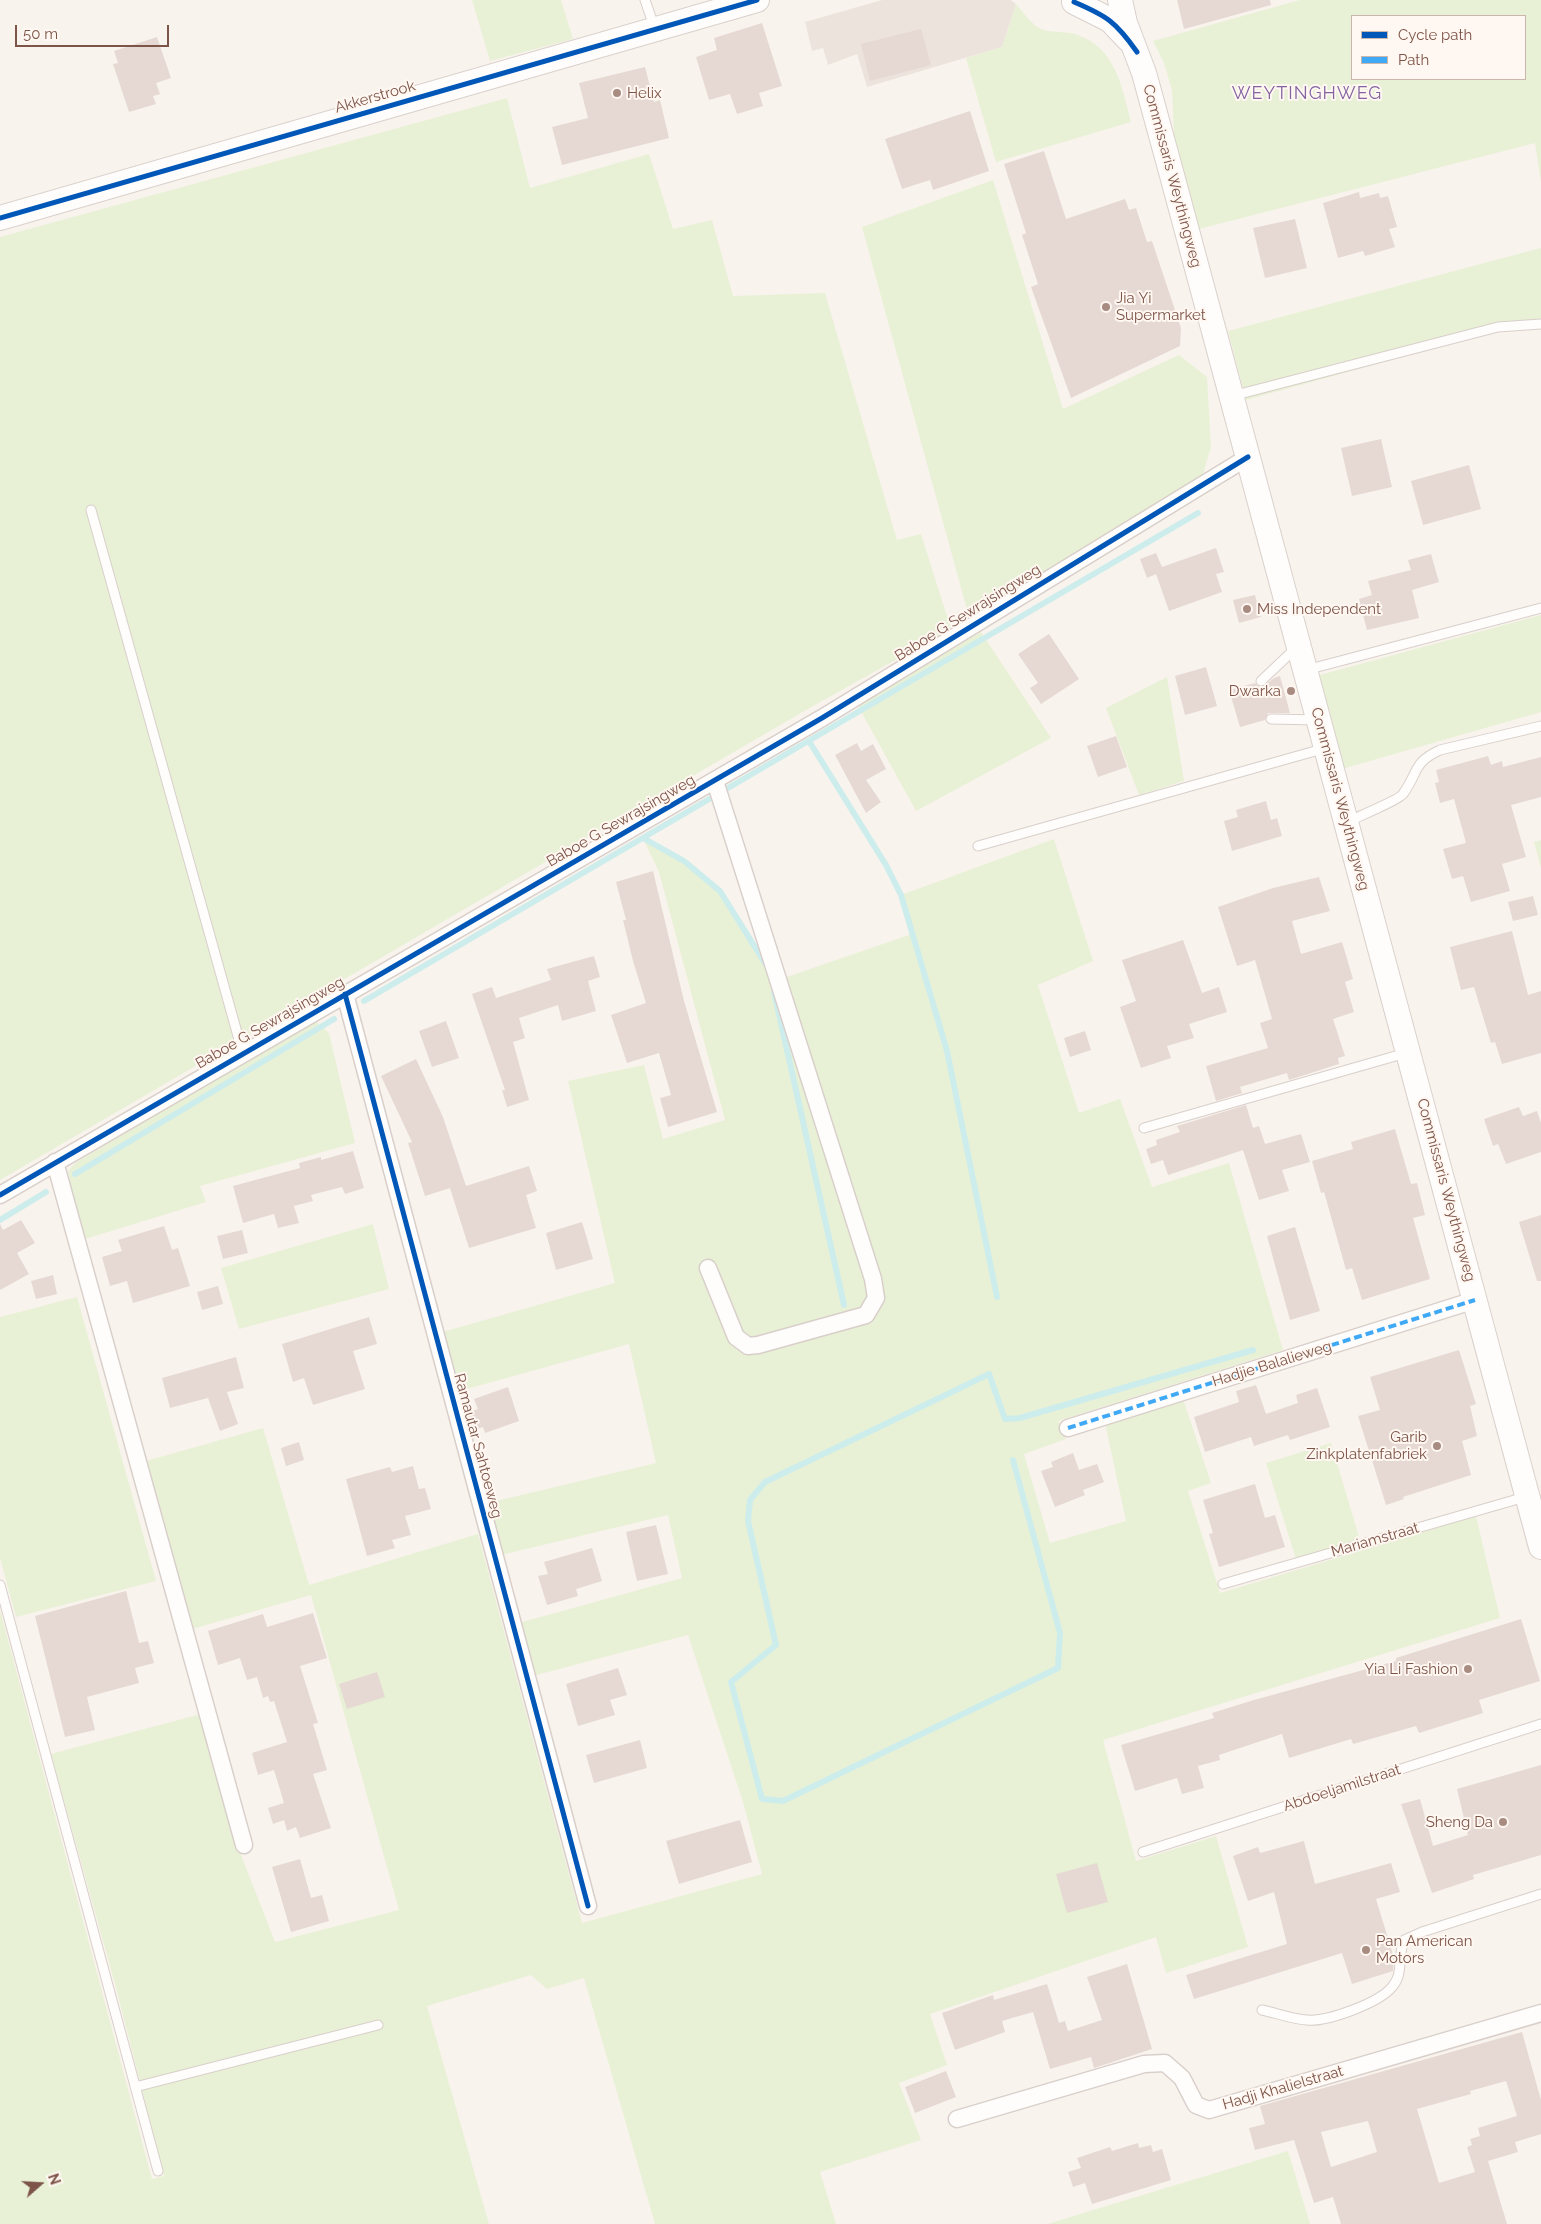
<!DOCTYPE html>
<html>
<head>
<meta charset="utf-8">
<style>
	body { margin:0 }
	#map { position:relative; width:1541px; height:2224px; overflow:hidden; background:#f9f3ed; font-family:Raleway,sans-serif }
	canvas { display:block }
	.legend { position:absolute; left:1351px; top:15px; width:175px; height:65px; box-sizing:border-box; background:#fff7f1; border:1px solid #cbb6ad; margin:0; padding:6px 9px; list-style:none; font-size:15px; color:#7d5448 }
	.legend li { display:flex; align-items:center; gap:10px; height:25px }
	.legend b { width:25px; border:1px solid #cbb6ad }
	.north { position:absolute; left:15px; top:2159px; width:50px; height:50px; -webkit-text-stroke:4px #fff7f1; paint-order:stroke; rotate:71deg; font-size:14px; font-weight:700; line-height:20px; text-align:center; color:#7d5448 }
	.north::after { content:''; display:block; margin:auto; width:18px; height:22px; background:#7d5448; clip-path:polygon(50% 0,100% 100%,50% 72%,0 100%) }
	.scale { position:absolute; left:15px; top:25px; width:154px; height:22px; box-sizing:border-box; border:2px solid #7d5448; border-top:0; padding-left:6px; font-size:15px; line-height:18px; white-space:nowrap; color:#7d5448; -webkit-text-stroke:4px #fff7f1; paint-order:stroke }
</style>
</head>
<body>
<div id="map">
<canvas width="1541" height="2224"></canvas>
<ul class="legend">
<li><b style="height:6px;background:#0057b8"></b>Cycle path</li>
<li><b style="height:6px;background:#3fa9f5"></b>Path</li>
</ul>
<div class="north">N</div>
<div class="scale">50 m</div>
</div>
<script>
const c = document.querySelector('canvas').getContext('2d');
c.lineJoin = 'round';
function paint(path, color) {
  c.fillStyle = color;
  c.fill(path, 'evenodd');
}
function trace(path, color, width, dash) {
  c.strokeStyle = color;
  c.lineWidth = width;
  c.lineCap = dash ? 'butt' : 'round';
  c.setLineDash(dash || []);
  c.stroke(path);
}
function drawText(font, color, halo, rows, align = 'center') {
  c.font = font + ' Raleway,sans-serif';
  c.lineWidth = 4;
  c.setLineDash([]);
  c.textBaseline = 'middle';
  c.strokeStyle = halo;
  c.fillStyle = color;
  for (const [text, x, y, turn = 0] of rows) {
    c.save();
    c.translate(x, y);
    c.rotate((+turn || 0) * Math.PI / 180);
    c.textAlign = isNaN(turn) ? turn : align;
    if (halo) c.strokeText(text, 0, 0);
    c.fillText(text, 0, 0);
    c.restore();
  }
}
paint(new Path2D(`
	M882 0H1011L1016 4 1002 47 867 87 857 54 828 65 823 48 812 51 805 22Z`), '#ede3dd');
paint(new Path2D(`
	M472 0H561L573 39 490 61Z
	M1300 0H1541V182L1535 143 1199 229 1174 136 1172 90 1164 63 1153 41ZM1525 16V79H1352V16Z
	M1016 4C1024 13 1033 27 1044 30 1055 33 1068 31 1078 35 1116 49 1122 87 1131 122L996 162 966 58 1002 47Z
	M507 98 530 188 649 154 673 229 712 220 733 296 825 293 897 540 921 534 951 629 806 710 0 1180V237Z
	M993 180 1063 409 1179 355 1207 377 1211 447 1203 474 969 617 862 227Z
	M1541 248V319L1246 400 1228 331Z
	M1541 615V712L1342 769 1316 676Z
	M981 632 1051 738 916 811 857 704Z
	M1167 677 1184 781 1139 795 1106 708Z
	M643 838 684 861 720 891 769 970 772 982 912 934 901 895 1054 839 1093 961 1038 985 1079 1113 1120 1099 1152 1187 1229 1163 1283 1350 1058 1421 1066 1439 1024 1454 1050 1543 1126 1521 1105 1423 1183 1399 1211 1483 1188 1491 1220 1593 1476 1516 1500 1618 1103 1740 1136 1861 1216 1836 1248 1947 1166 1973 1156 1937 930 2014 947 2065 899 2083 921 2140 820 2172 836 2224H655L584 1978 547 1989 531 1975 427 2006 489 2224H0V1610L152 2179 164 2176 115 1984 51 1754 201 1714 238 1847 275 1942 399 1910 311 1595 192 1629 146 1461 263 1428 309 1585 478 1534 582 1923 762 1874 743 1802 688 1635 529 1677 515 1624 682 1578 668 1515 501 1555 488 1503 656 1463 629 1344 456 1392 439 1333 615 1283 568 1081 644 1065 663 1139 725 1120 659 872Z
	M1541 840V868L1534 842Z
	M314 1020 329 1033 355 1143 200 1186 206 1202 85 1239 71 1190 68 1171 75 1163Z
	M373 1224 389 1289 239 1329 221 1268Z
	M77 1297 156 1581 16 1617 0 1558V1317Z
	M1331 1443 1360 1540 1296 1559 1266 1463Z
	M1288 2151 1310 2224H1048L1080 2214Z`), '#e8f1d6');
trace(new Path2D(`
	M809 741 886 865 901 895 947 1051 997 1297
	M728 788 1198 513
	M643 838 684 861 720 891 768 968
	M774 992 844 1305
	M364 1001 711 798
	M75 1174 334 1019
	M0 1220 46 1192
	M1013 1460 1060 1633 1058 1668 783 1801 762 1799 731 1682 776 1645 748 1521 750 1500 765 1482 989 1374 1005 1419 1020 1418 1253 1350`), '#cdedec', 6);
paint(new Path2D(`
	M1177 0H1270L1271 5 1184 29Z
	M762 23 782 86 759 93 763 106 737 114 730 94 709 100 696 57 717 50 714 38Z
	M921 29 931 65 870 81 861 44Z
	M157 37 171 78 156 83 160 94 153 96 156 104 129 112 113 64 118 63 114 51Z
	M645 67 654 102 660 100 669 138 562 165 552 127 588 118 579 83Z
	M970 111 989 171 933 190 930 180 902 189 885 139Z
	M1044 151 1066 219 1125 199 1129 210 1136 208 1147 242 1152 241 1181 328 1180 346 1071 398 1031 287 1038 284 1022 235 1026 233 1004 164Z
	M1359 192 1360 198 1379 193 1380 198 1388 196 1397 227 1389 229 1395 247 1365 256 1363 251 1338 258 1323 203Z
	M1295 219 1307 268 1265 278 1253 228Z
	M1381 439 1392 487 1352 496 1341 448Z
	M1469 465 1481 509 1423 525 1411 481Z
	M1216 548 1224 572 1216 574 1222 592 1169 611 1156 574 1147 578 1140 559 1156 553 1162 567Z
	M1431 554 1439 582 1412 590 1419 618 1367 630 1359 599 1372 595 1368 581 1411 570 1408 560Z
	M1255 595 1261 617 1239 623 1233 600Z
	M1049 634 1079 679 1041 704 1030 688 1038 683 1018 654Z
	M1206 667 1217 706 1185 715 1175 676Z
	M1280 676 1290 713H1268L1265 720 1240 727 1229 690 1255 683 1259 687H1263L1274 678Z
	M1116 736 1127 767 1098 777 1087 746Z
	M857 743 861 751 873 744 886 769 866 780 881 802 866 813 835 755Z
	M1488 756 1491 765 1502 761 1503 767 1541 757V797L1511 805 1526 857 1502 864 1510 891 1471 902 1463 876 1452 879 1443 849 1466 843 1454 799 1440 803 1435 783 1439 782 1436 770Z
	M1266 801 1271 820 1277 818 1282 836 1232 851 1224 821 1238 817 1236 810Z
	M653 871 684 1001 717 1112 668 1127 660 1098 671 1095 659 1053 627 1063 611 1015 646 1003 633 961 623 920H626L616 882Z
	M1319 877 1330 911 1292 921 1301 954 1342 942 1353 979 1345 982 1354 1012 1333 1019 1345 1056 1338 1058 1339 1064 1289 1080 1287 1073 1240 1087 1242 1093 1216 1101 1206 1066 1268 1048 1260 1023 1272 1019 1255 960 1237 966 1218 907 1273 888Z
	M1533 896 1538 915 1513 921 1508 902Z
	M1512 931 1528 995 1541 991V1053L1502 1064 1495 1042 1491 1043 1474 987 1461 990 1450 947Z
	M1183 940 1202 993 1219 987 1227 1012 1189 1024 1194 1038 1167 1046 1171 1058 1141 1068 1120 1007 1136 1001 1122 960Z
	M594 956 600 977 588 981 596 1011 562 1021 558 1005 519 1018 525 1038 513 1042 529 1100 507 1107 502 1090H505L472 994 492 987 496 998 551 980 547 969Z
	M446 1021 459 1058 432 1067 419 1031Z
	M1085 1031 1091 1050 1070 1057 1064 1038Z
	M416 1059 443 1117 466 1186 529 1166 537 1191 526 1195 536 1228 469 1248 450 1188 425 1196 408 1143 412 1142 381 1076Z
	M1246 1105 1253 1128 1259 1126 1265 1144 1301 1134 1310 1162 1282 1170 1289 1191 1259 1200 1243 1150 1168 1175 1163 1160 1151 1164 1146 1149 1157 1145 1156 1140 1180 1132 1177 1126Z
	M1519 1107 1523 1116 1537 1111 1541 1123V1152L1506 1164 1498 1144 1493 1146 1484 1119Z
	M1395 1129 1411 1184 1417 1183 1425 1215 1413 1218 1430 1279 1362 1300 1352 1268 1346 1270 1324 1192 1321 1193 1312 1161 1353 1149 1351 1142Z
	M353 1151 364 1188 345 1194 342 1187 311 1195 313 1201 294 1206 299 1223 278 1228 274 1214 243 1223 233 1186 300 1168 299 1163 321 1157V1160Z
	M1541 1215V1281H1537L1519 1222Z
	M21 1220 35 1243 17 1253 29 1274 0 1290V1224L3 1230Z
	M582 1222 593 1259 556 1270 546 1233Z
	M164 1226 172 1250 178 1248 190 1286 133 1303 127 1281 110 1286 102 1257 122 1251 118 1240Z
	M1295 1227 1320 1311 1290 1320 1267 1236Z
	M242 1230 248 1253 223 1259 217 1236Z
	M53 1275 57 1294 36 1299 31 1281Z
	M218 1286 223 1304 202 1310 197 1292Z
	M369 1317 377 1344 353 1351 365 1389 313 1405 304 1378 293 1382 282 1344Z
	M1459 1350 1476 1404 1470 1406 1477 1436 1462 1441 1471 1475 1403 1497 1404 1499 1386 1505 1358 1416 1380 1410 1370 1377Z
	M236 1357 244 1388 227 1392 238 1424 220 1431 208 1398 170 1408 162 1378Z
	M1256 1385 1266 1414 1298 1403 1296 1395 1317 1388 1330 1427 1290 1440 1288 1435 1254 1446 1251 1437 1205 1452 1194 1417 1239 1402 1236 1391Z
	M508 1387 519 1421 485 1433 483 1427 472 1431 467 1413 478 1409 474 1399Z
	M299 1442 304 1460 286 1466 281 1448Z
	M1073 1453 1079 1470 1097 1464 1104 1482 1083 1490 1085 1495 1055 1507 1041 1471 1053 1467 1051 1462Z
	M413 1466 419 1489 425 1488 431 1509 405 1516 411 1535 392 1540 395 1548 367 1556 346 1479 390 1467 392 1472Z
	M1255 1484 1265 1518 1275 1515 1285 1547 1219 1567 1209 1534 1213 1533 1203 1500Z
	M656 1525 668 1574 637 1581 626 1532Z
	M592 1548 602 1581 576 1589 578 1596 547 1605 538 1576 548 1574 544 1562Z
	M126 1591 139 1643 148 1641 154 1663 135 1668 139 1683 87 1697 95 1730 65 1737 35 1616Z
	M313 1613 327 1658 300 1666 318 1723 313 1724 327 1770 313 1774 331 1828 300 1838 296 1827 287 1831 284 1820 273 1824 268 1808 284 1803 274 1770 258 1775 252 1753 287 1742 274 1701 270 1702 268 1696 263 1698 257 1677 247 1680 240 1658 218 1665 208 1631 263 1614 267 1627Z
	M1521 1619 1540 1681 1479 1700 1483 1713 1419 1733 1416 1726 1353 1744 1351 1739 1289 1758 1282 1734 1219 1755 1220 1760 1198 1766 1204 1788 1182 1794 1177 1778 1135 1791 1121 1745 1214 1718 1212 1713 1254 1700 1396 1661V1658Z
	M618 1668 627 1695 610 1700 615 1715 578 1726 566 1684Z
	M377 1672 385 1697 347 1709 339 1684Z
	M640 1740 647 1768 594 1783 586 1755Z
	M1541 1765V1855L1473 1875 1474 1879 1432 1893 1401 1804 1420 1799 1433 1846 1468 1835 1457 1789Z
	M740 1820 752 1862 679 1884 666 1841Z
	M1304 1841 1315 1884 1391 1863 1400 1892 1376 1899 1394 1958 1393 1971 1352 1984 1342 1953 1194 1999 1186 1975 1287 1944 1274 1892 1248 1901 1233 1856 1258 1847 1260 1853Z
	M300 1859 311 1898 322 1895 329 1921 291 1932 272 1867Z
	M1097 1863 1108 1902 1067 1913 1056 1874Z
	M1127 1964 1152 2049 1094 2068 1091 2057 1050 2069 1033 2012 1002 2021 1005 2032 955 2050 942 2013 993 1995 994 2000 1047 1984 1059 2023 1065 2021 1068 2031 1102 2020 1087 1977Z
	M1522 2032 1541 2100V2134L1515 2142 1518 2152 1488 2161 1507 2224H1341L1333 2197 1314 2203 1294 2140 1255 2150 1249 2128 1265 2124 1260 2106ZM1506 2081 1517 2116 1478 2128 1480 2136 1470 2139 1472 2145 1467 2147 1475 2172 1439 2183 1417 2109 1471 2094 1470 2091ZM1368 2121 1377 2152 1331 2167 1321 2132Z
	M946 2071 956 2097 915 2113 905 2087Z
	M1138 2143 1139 2148 1151 2145 1153 2152 1162 2149 1171 2180 1092 2204 1085 2183 1073 2187 1068 2172 1081 2168 1077 2158 1110 2147 1112 2151Z`), '#e6d9d4');
const lane = new Path2D(`
	M645 0 655 29
	M1232 396 1498 327 1541 324
	M91 510 243 1054
	M1306 670 1541 608
	M1261 681 1297 647
	M1271 719 1318 720
	M1347 822C1357 817 1399 800 1403 794 1419 772 1412 763 1440 750L1541 726
	M978 846 1326 748
	M1144 1128 1406 1053
	M1223 1584 1525 1497
	M0 1585 158 2171
	M1143 1852 1541 1724
	M1262 2010C1276 2013 1292 2019 1307 2020 1327 2022 1379 2003 1392 1987 1404 1974 1397 1958 1404 1940L1422 1932 1541 1894
	M135 2087 378 2025`);
const street = new Path2D(`
	M345 994 588 1906
	M55 1162 244 1845
	M0 1195 822 718 1248 457
	M708 1268 736 1337 748 1346 758 1345 866 1315 876 1298 873 1279 715 781
	M1068 1428 1475 1300
	M957 2119 1144 2064 1165 2063 1182 2078 1196 2105 1209 2110 1541 2013`);
const secondary = new Path2D(`
	M1120 0 1125 23 1144 73 1173 179 1541 1547
	M1074 2 1110 20 1129 40
	M0 218 757 0`);
trace(lane, '#d9cfca', 11);
trace(street, '#d9cfca', 19);
trace(secondary, '#dad0cb', 26);
trace(lane, '#fefdfc', 9);
trace(street, '#fefdfc', 16);
trace(secondary, '#fefdfc', 24);
trace(new Path2D(`
	M1068 1428 1475 1300`), '#3fa9f5', 4, [8, 4]);
trace(new Path2D(`
	M1074 2C1107 16 1116 22 1137 52
	M0 218 757 0
	M345 994 588 1906
	M0 1195 822 718 1248 457`), '#0057b8', 5);
for (const [x, y, r, color] of [
	[617,93,5,"#a88c82"],
	[1106,307,5,"#a88c82"],
	[1247,609,5,"#a88c82"],
	[1291,691,5,"#a88c82"],
	[1437,1446,5,"#a88c82"],
	[1468,1669,5,"#a88c82"],
	[1503,1822,5,"#a88c82"],
	[1366,1950,5,"#a88c82"]
]) {
  const dot = new Path2D();
  dot.arc(x, y, r, 0, 2 * Math.PI);
  c.fillStyle = color;
  c.fill(dot);
  trace(dot, '#fff7f1', 2);
}
drawText('15px', '#7d5448', '#fff7f1', [
	["Helix",627,93],
	["Jia Yi",1116,298],
	["Supermarket",1116,315],
	["Miss Independent",1257,609],
	["Dwarka",1281,691,"right"],
	["Garib",1427,1437,"right"],
	["Zinkplatenfabriek",1427,1454,"right"],
	["Yia Li Fashion",1458,1669,"right"],
	["Sheng Da",1493,1822,"right"],
	["Pan American",1376,1941],
	["Motors",1376,1958]
], 'left');
drawText('15px', '#7d5448', '#fff7f1', [
	["Akkerstrook",375,97,-16],
	["Commissaris Weythingweg",1172,176,75],
	["Baboe G Sewrajsingweg",968,613,-32],
	["Commissaris Weythingweg",1340,799,75],
	["Baboe G Sewrajsingweg",621,821,-30],
	["Baboe G Sewrajsingweg",270,1023,-30],
	["Commissaris Weythingweg",1446,1190,75],
	["Hadjie Balalieweg",1272,1364,-17],
	["Ramautar Sahtoeweg",478,1446,75],
	["Mariamstraat",1375,1540,-16],
	["Abdoeljamilstraat",1342,1788,-18],
	["Hadji Khalielstraat",1283,2088,-16]
]);
c.letterSpacing = '1px';
drawText('18px', '#8364a0', '#fff7f1', [
	["WEYTINGHWEG",1307,94]
]);
c.letterSpacing = '0px';
</script>
</body>
</html>
